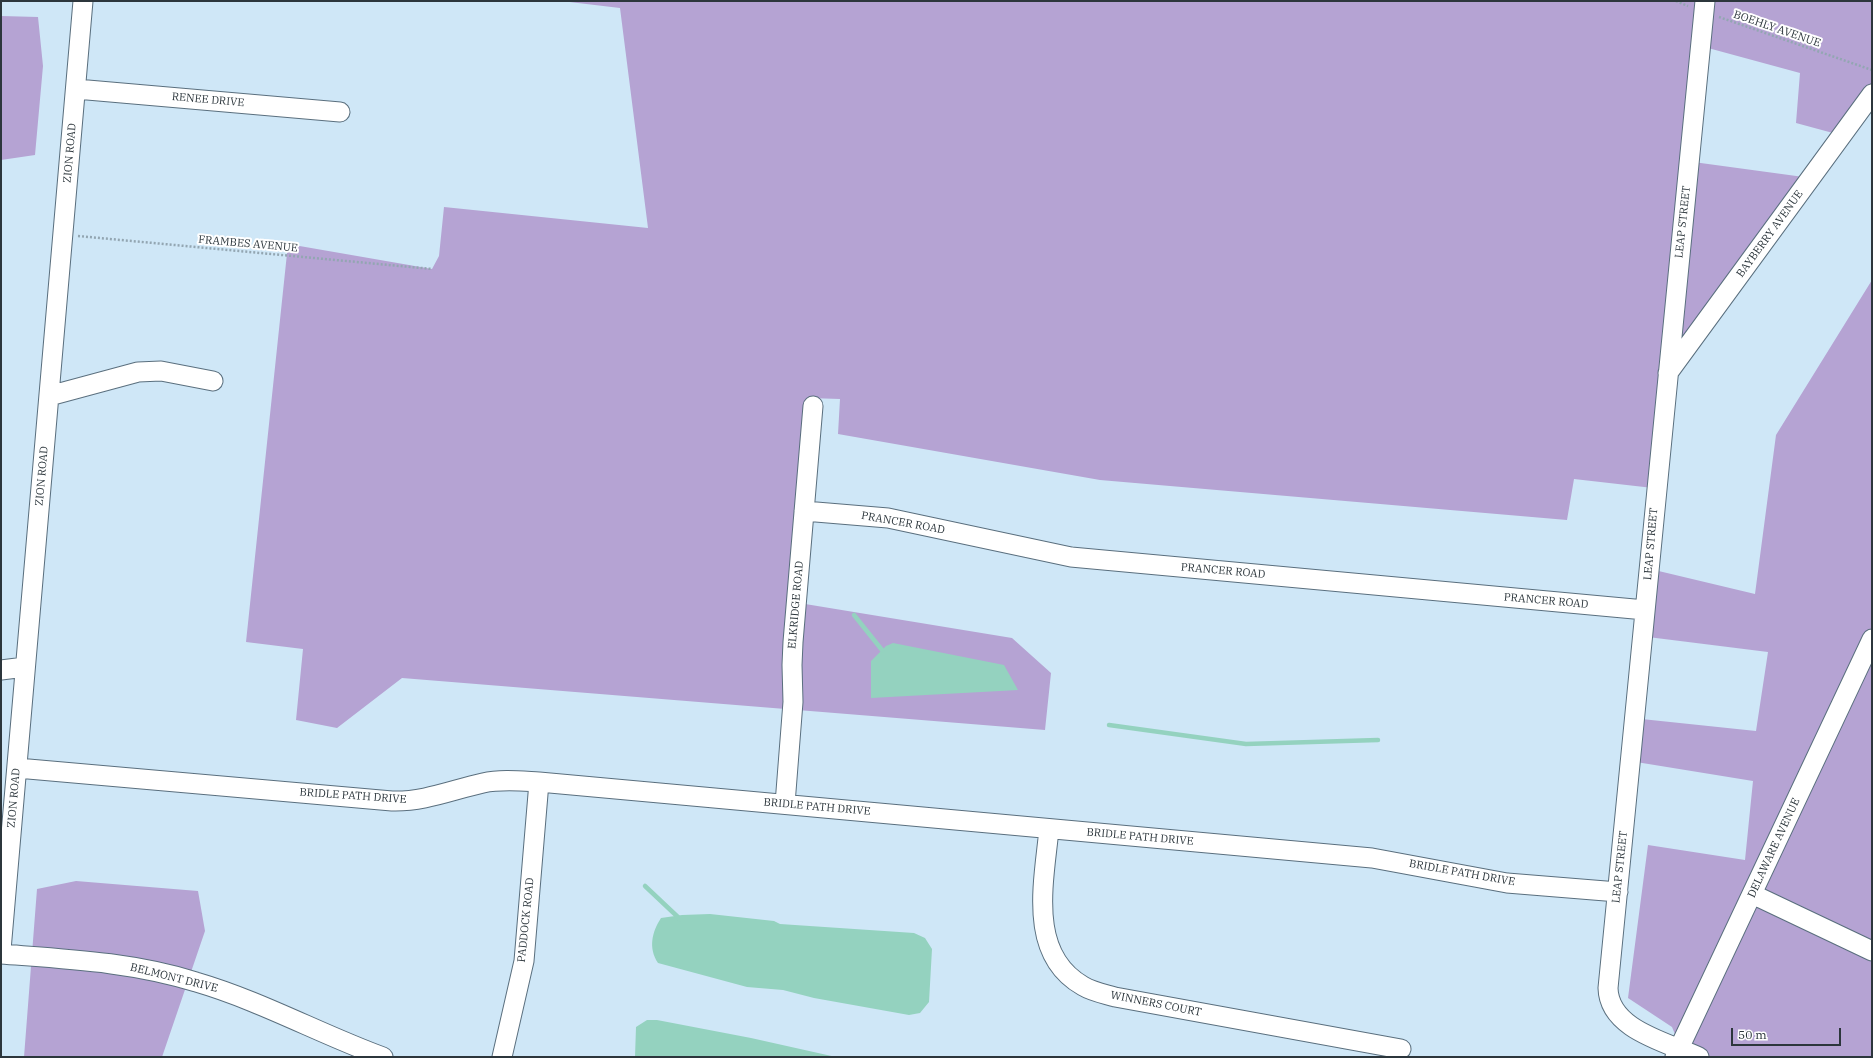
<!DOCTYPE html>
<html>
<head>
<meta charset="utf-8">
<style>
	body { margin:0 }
	#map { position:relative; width:1873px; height:1058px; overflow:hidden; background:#cfe7f7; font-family:"IBM Plex Serif",serif }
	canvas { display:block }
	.frame { position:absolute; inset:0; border:2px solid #2c363c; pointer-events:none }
	.scale { position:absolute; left:1731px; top:1028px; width:110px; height:18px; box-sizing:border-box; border:2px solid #2c363c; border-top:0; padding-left:5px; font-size:12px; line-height:14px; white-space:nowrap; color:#2c363c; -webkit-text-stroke:3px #fff; paint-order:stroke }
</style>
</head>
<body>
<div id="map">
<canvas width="1873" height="1058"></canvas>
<div class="frame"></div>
<div class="scale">50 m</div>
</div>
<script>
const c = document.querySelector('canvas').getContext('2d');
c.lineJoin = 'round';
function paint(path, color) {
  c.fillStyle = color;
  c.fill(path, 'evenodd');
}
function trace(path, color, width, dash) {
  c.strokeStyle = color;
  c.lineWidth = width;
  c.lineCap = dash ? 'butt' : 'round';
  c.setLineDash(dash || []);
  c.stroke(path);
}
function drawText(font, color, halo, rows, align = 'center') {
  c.font = font + ' "IBM Plex Serif",serif';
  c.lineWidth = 4;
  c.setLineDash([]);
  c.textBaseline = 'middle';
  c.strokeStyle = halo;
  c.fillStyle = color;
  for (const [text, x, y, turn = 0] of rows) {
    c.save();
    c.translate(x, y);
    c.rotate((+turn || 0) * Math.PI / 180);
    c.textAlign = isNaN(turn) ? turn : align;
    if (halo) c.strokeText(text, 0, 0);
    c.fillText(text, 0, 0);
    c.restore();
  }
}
paint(new Path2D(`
	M561 1H1872V89L1844 136 1796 123 1800 73 1697 45 1686 161 1811 178 1664 381 1653 488 1574 479 1567 520 1100 480 838 434 840 399 809 398 793 602 1012 638 1051 673 1045 730 402 678 337 728 296 720 303 649 246 642 288 244 432 269 439 256 444 207 648 228 620 8Z
	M1 16 38 17 43 66 35 155 1 160Z
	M1872 280V1057H1704L1680 1046 1672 1027 1628 998 1648 845 1745 860 1753 781 1630 761 1632 718 1756 731 1768 652 1640 636 1646 568 1755 594 1776 435Z
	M76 881 198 891 205 931 162 1057H24L37 889Z`), '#b5a3d3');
paint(new Path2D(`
	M893 643 1004 665 1018 690 871 698V661L886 646Z
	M710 914 774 921 780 924 914 933 925 938 932 949 929 1002 920 1013 909 1015 814 998 783 990 747 987 658 963C648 948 652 932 661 918L682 915Z
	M647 1020H657L751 1038 836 1057H635L636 1027Z`), '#94d2bf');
trace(new Path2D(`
	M854 615 882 650
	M1109 725 1246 744 1378 740
	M645 886 680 919`), '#94d2bf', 4.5);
const minor = new Path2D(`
	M76 89 340 112
	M1668 373 1872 94
	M49 396 138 372 161 371 213 381
	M804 511 888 518 1071 557 1645 610
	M1 670 25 667
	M17 768 392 801C424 802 452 790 483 783 501 779 520 781 539 782L1372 858 1507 883 1618 892
	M785 804 793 702 792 665 793 642 813 406
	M1049 829C1044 882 1027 954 1083 986 1093 992 1105 994 1115 997L1401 1049
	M1752 894 1872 951
	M1 950 83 1
	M1 954C66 959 133 962 196 982 261 1001 320 1034 383 1057
	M502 1057 524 961 539 782
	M1675 1057 1872 639
	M1699 1057C1667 1042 1609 1030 1608 988L1705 1`);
trace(minor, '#5a6f7e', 21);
trace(new Path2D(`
	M1676 1 1688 6
	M1719 17 1872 70
	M78 236 432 269`), '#93a6b2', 2.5, [2, 2]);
trace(minor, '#fff', 19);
drawText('11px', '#2c363c', '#fff', [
	["BOEHLY AVENUE",1777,29,19],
	["RENEE DRIVE",208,100,5],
	["ZION ROAD",70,153,-85],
	["LEAP STREET",1683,222,-84],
	["BAYBERRY AVENUE",1770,234,-54],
	["FRAMBES AVENUE",248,244,5],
	["ZION ROAD",42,476,-85],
	["PRANCER ROAD",903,523,10],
	["LEAP STREET",1651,544,-85],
	["PRANCER ROAD",1223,571,5],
	["PRANCER ROAD",1546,601,5],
	["ELKRIDGE ROAD",796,605,-85],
	["BRIDLE PATH DRIVE",353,796,4],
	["ZION ROAD",14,798,-85],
	["BRIDLE PATH DRIVE",817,807,5],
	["BRIDLE PATH DRIVE",1140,837,5],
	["DELAWARE AVENUE",1774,848,-65],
	["LEAP STREET",1620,867,-84],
	["BRIDLE PATH DRIVE",1462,873,10],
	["PADDOCK ROAD",526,920,-84],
	["BELMONT DRIVE",174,978,14],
	["WINNERS COURT",1156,1004,11]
]);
</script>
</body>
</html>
